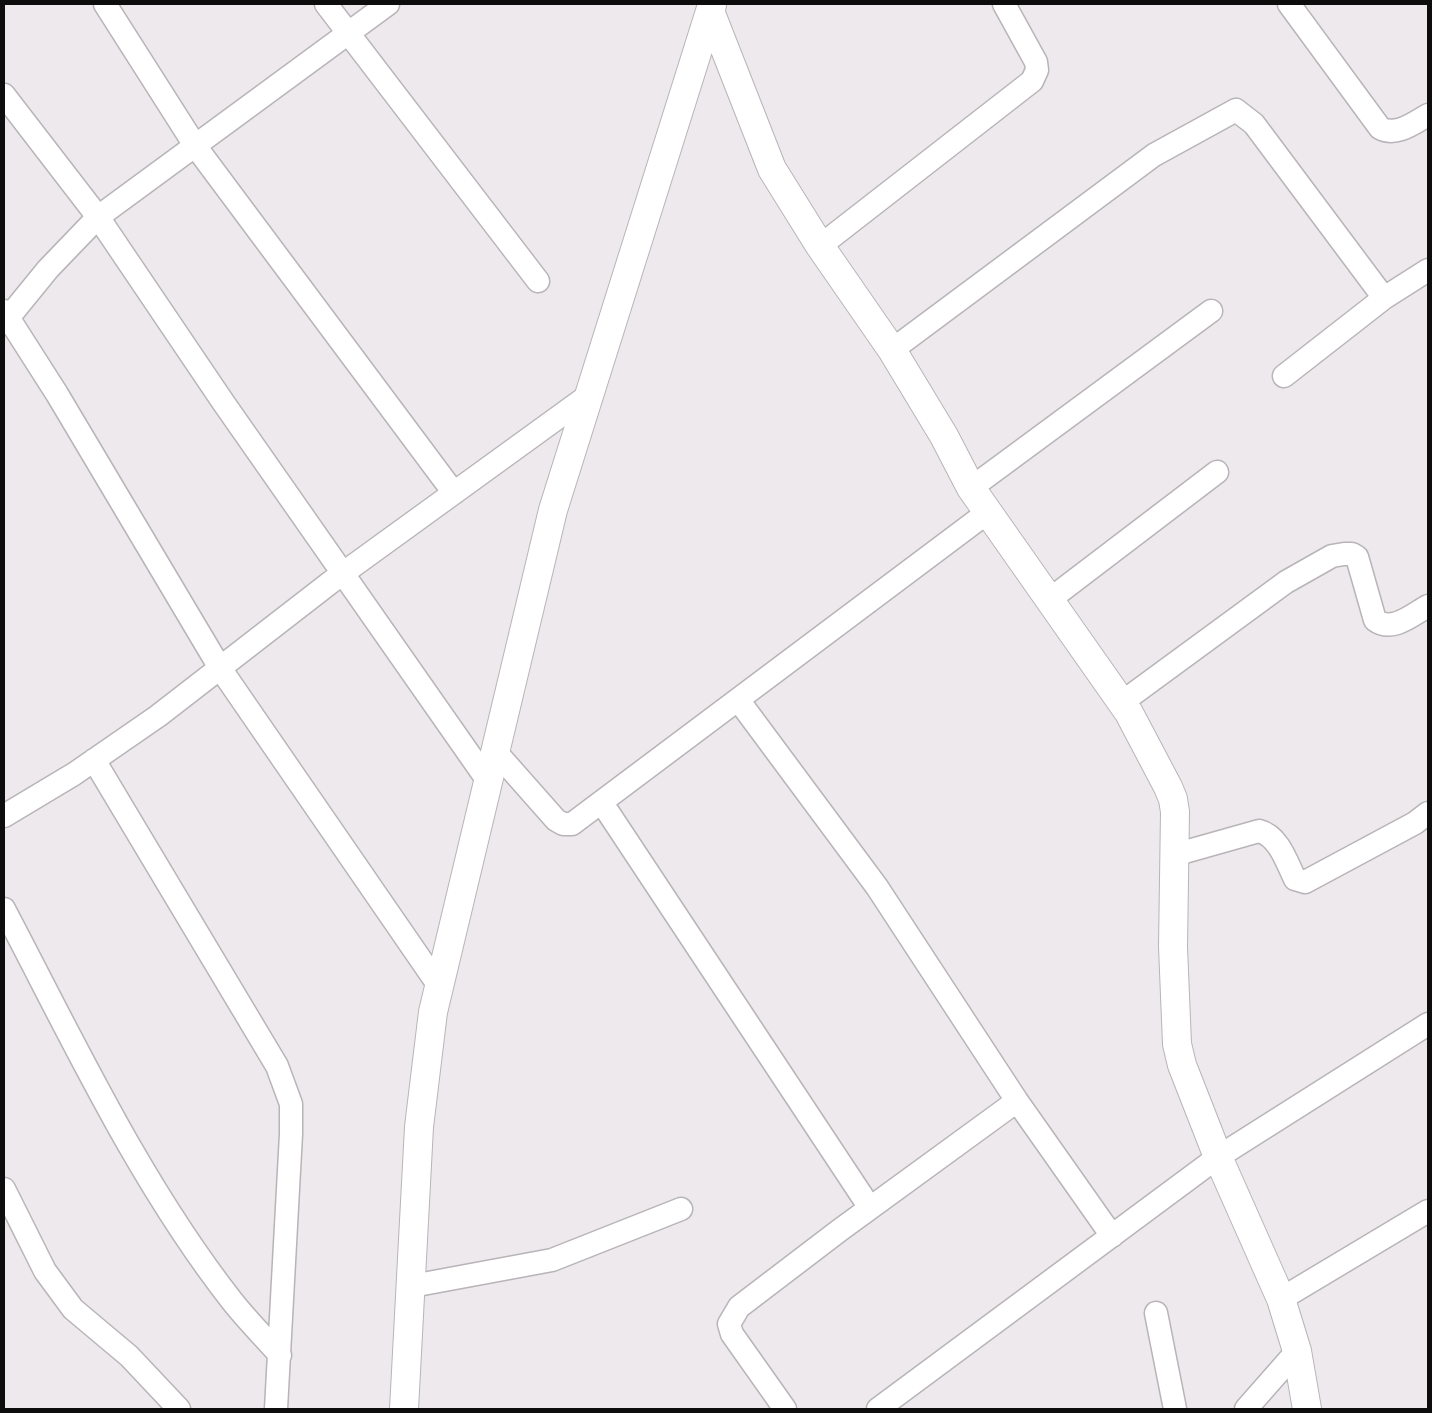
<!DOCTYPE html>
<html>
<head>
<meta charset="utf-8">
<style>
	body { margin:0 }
	#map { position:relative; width:1432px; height:1413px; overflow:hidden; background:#ede9ed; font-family:Barlow,sans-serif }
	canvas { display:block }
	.frame { position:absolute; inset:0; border:5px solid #0e0d0e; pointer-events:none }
</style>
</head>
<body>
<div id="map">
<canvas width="1432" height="1413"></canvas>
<div class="frame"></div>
</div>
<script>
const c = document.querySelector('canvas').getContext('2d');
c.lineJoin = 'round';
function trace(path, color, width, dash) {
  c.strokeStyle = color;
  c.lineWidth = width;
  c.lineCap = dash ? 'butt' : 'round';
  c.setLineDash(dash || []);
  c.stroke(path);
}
const minor = new Path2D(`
	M105 4 196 147 454 493
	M326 4 538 281
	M1289 4 1380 128C1396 137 1414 123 1428 115
	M4 95 98 217 223 402 488 781
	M820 246 1032 81 1037 70 1036 62 1004 4
	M4 311 57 394 220 668 439 986
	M4 323 48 269 98 217 388 4
	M892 350 1154 155 1236 110 1254 124 1384 298
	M1284 376 1384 298 1428 270
	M971 488 1211 311
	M1049 600 1217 472
	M739 701 877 887 1017 1101 1112 1236
	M1121 703 1286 582 1332 556 1344 554H1352L1357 557 1375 620C1392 633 1412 615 1428 606
	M495 751 556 820 563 824H572L988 512
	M94 760 277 1066 291 1104V1134L276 1409
	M602 803 870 1208
	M4 816 74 774 158 716 331 582 589 395
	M1174 855 1259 831C1279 836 1287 863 1295 879L1305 882 1415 823 1428 813
	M4 909C74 1042 139 1182 232 1301 247 1320 264 1337 280 1355
	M4 1189 45 1271 73 1309 129 1356 179 1409
	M412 1286 552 1260 681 1209
	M1281 1299 1428 1211
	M1156 1313 1175 1409
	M785 1409 732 1334 729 1324 739 1307 840 1230 1017 1101
	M878 1409 1218 1157 1428 1024
	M1246 1409 1297 1351`);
const tertiary = new Path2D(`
	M710 11 772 169 820 246 892 350 944 436 971 488 1129 713 1168 787 1173 799 1175 812 1173 947 1177 1044 1182 1065 1218 1157 1281 1299 1297 1351 1307 1409
	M404 1409 419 1127 433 1012 553 510 712 5`);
trace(minor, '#b8b4b8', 25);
trace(tertiary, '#b8b4b8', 30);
trace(minor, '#fff', 22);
trace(tertiary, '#fff', 28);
</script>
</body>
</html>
